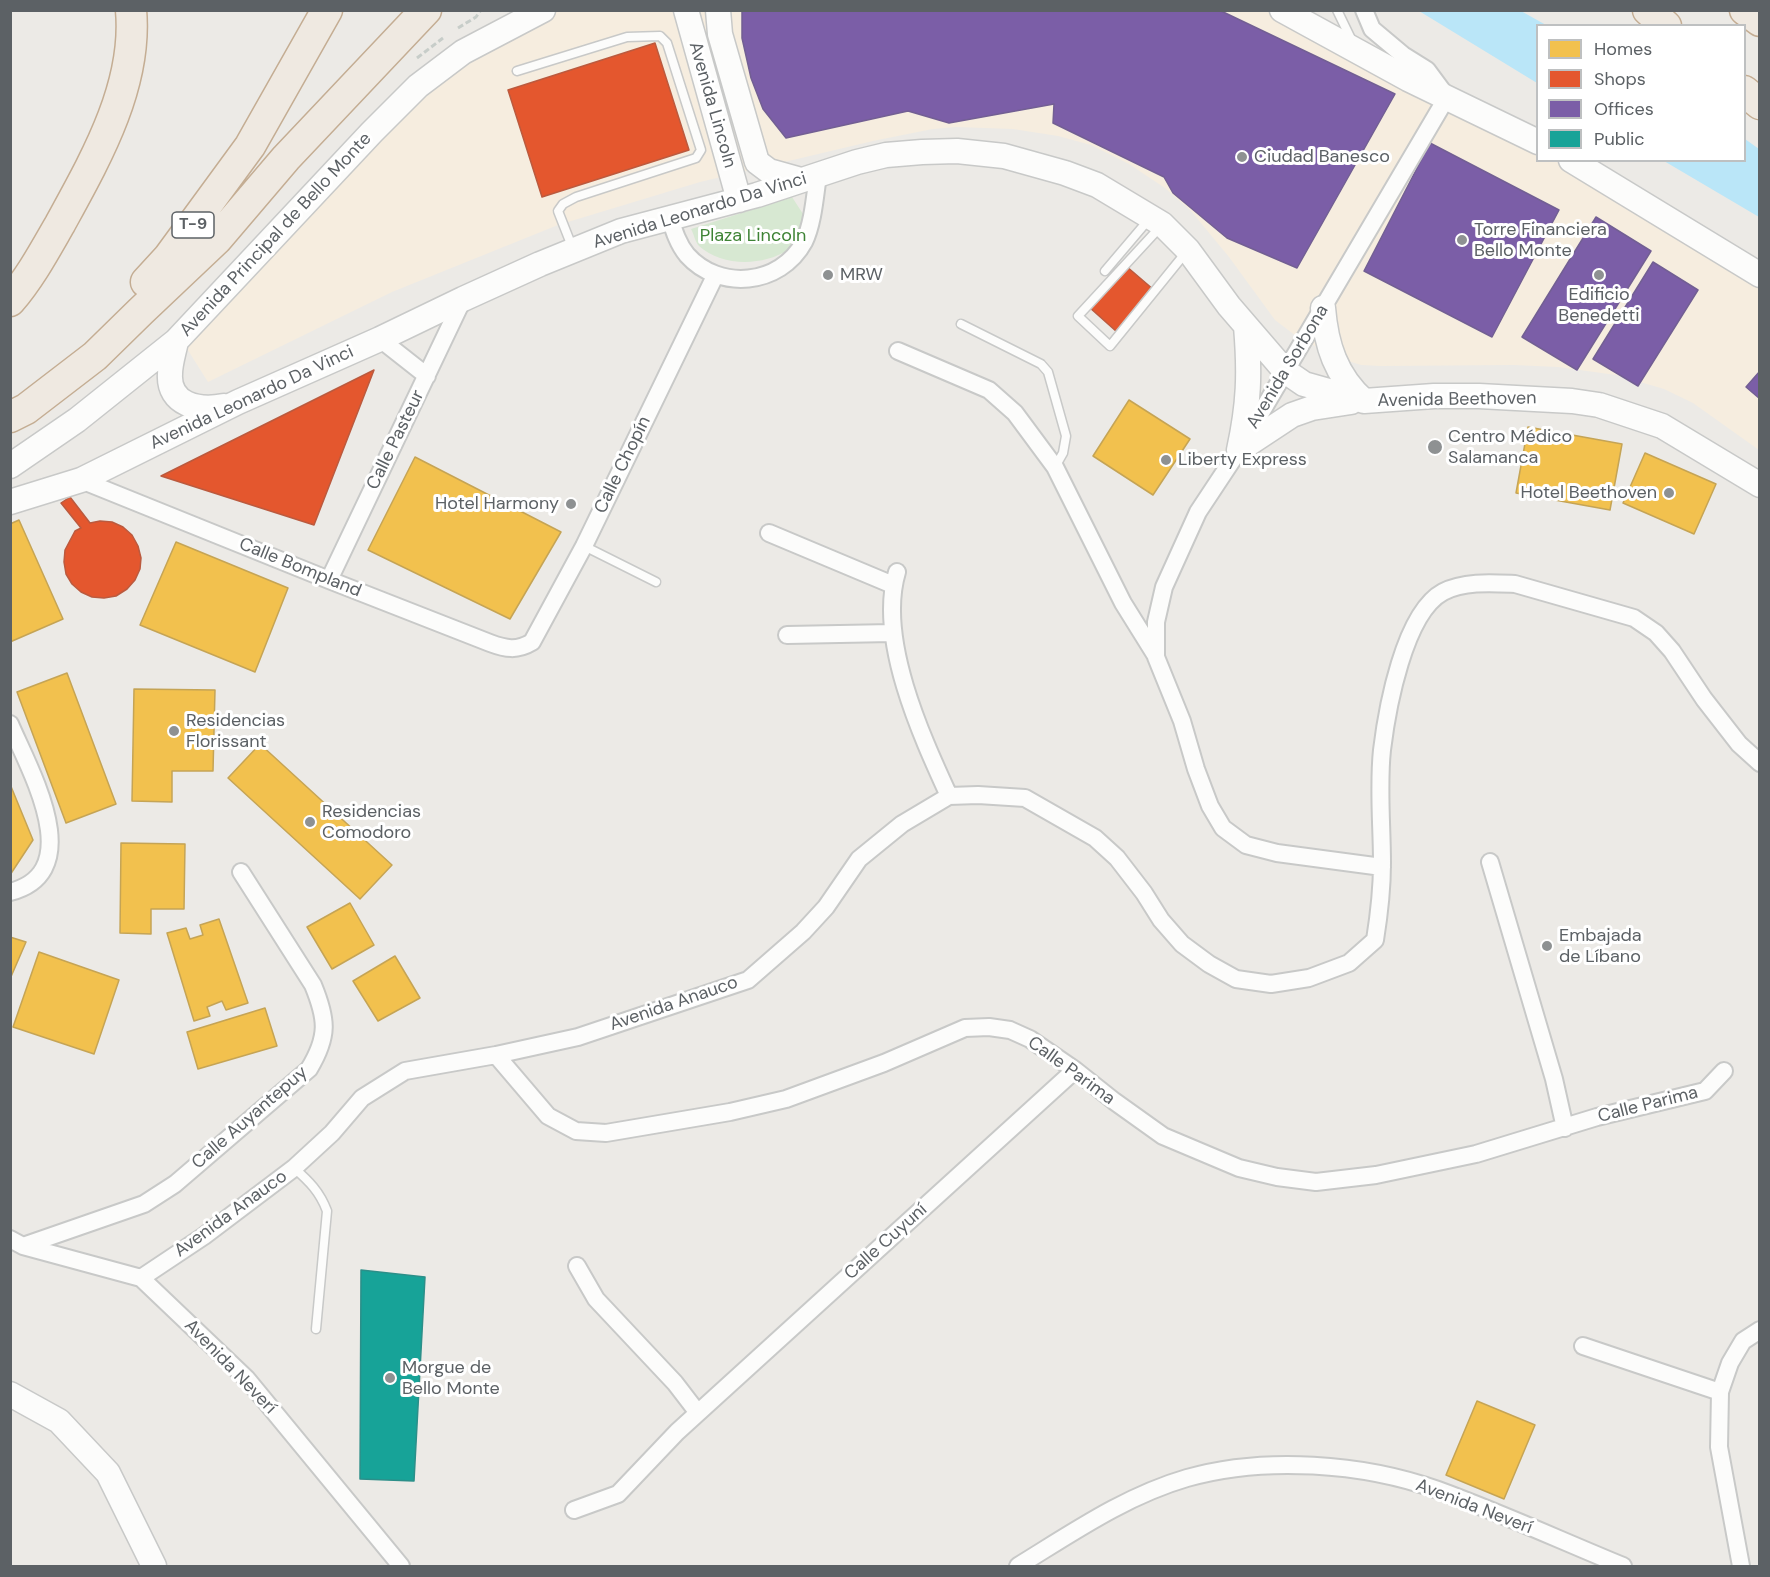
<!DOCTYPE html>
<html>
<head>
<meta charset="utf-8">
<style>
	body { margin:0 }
	#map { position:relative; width:1770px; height:1577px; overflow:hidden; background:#eceae6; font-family:"DM Sans",sans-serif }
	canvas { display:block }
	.frame { position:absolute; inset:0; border:12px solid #5c6165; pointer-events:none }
	.legend { position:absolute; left:1536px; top:24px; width:210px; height:138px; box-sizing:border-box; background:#fff; border:2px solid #bec0c1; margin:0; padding:8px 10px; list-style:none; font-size:18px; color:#5c6165 }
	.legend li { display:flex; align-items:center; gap:12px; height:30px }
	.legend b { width:30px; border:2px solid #bec0c1 }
</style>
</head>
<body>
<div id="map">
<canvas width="1770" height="1577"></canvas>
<div class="frame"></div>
<ul class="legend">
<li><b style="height:16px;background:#f2c14e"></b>Homes</li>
<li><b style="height:16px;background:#e4572e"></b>Shops</li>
<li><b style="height:16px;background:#7b5ea7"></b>Offices</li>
<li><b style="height:16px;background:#17a398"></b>Public</li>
</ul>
</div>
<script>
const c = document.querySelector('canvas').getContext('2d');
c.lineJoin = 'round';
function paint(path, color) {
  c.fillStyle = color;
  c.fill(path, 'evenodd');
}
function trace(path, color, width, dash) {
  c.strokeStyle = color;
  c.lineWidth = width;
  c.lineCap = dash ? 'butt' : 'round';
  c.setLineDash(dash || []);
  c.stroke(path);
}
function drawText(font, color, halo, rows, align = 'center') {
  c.font = font + ' "DM Sans",sans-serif';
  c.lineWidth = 6;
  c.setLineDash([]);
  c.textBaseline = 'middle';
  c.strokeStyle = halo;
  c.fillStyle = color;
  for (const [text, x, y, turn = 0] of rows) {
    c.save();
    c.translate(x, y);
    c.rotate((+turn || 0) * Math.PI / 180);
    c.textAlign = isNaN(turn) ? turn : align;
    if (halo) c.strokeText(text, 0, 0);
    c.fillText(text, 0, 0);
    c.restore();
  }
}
paint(new Path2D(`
	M549 11H1298L1537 145 1538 160 1563 161 1759 283V450L1693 403 1664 389 1616 375 1558 367 1514 365 1381 366 1361 365 1345 360 1300 339 1275 320 1229 257 1191 211 1165 188 1129 164 1091 145 1058 136 1013 129 956 127 933 129 873 141 700 182 558 225 392 292 208 382 179 336 422 82Z`), '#f6eddf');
paint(new Path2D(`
	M792 197 805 217C801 229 798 243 788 250 763 266 722 267 699 246 695 242 694 234 691 229Z`), '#d7e8d2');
paint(new Path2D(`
	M1419 11H1521L1546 25 1538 26 1537 83Z
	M1745 139 1759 149V217L1664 161 1744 160Z`), '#bae6f8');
const homes = new Path2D(`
	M1129 400 1190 439 1153 495 1093 456Z
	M1528 427 1622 444 1610 510 1516 493Z
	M1645 453 1716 484 1694 534 1623 503Z
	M415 457 561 532 510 619 368 550Z
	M19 520 63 619 10 642V524Z
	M176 542 288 588 255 672 140 625Z
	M67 673 116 804 66 823 17 692Z
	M134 689 215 690 213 771H172V802L132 801Z
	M260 744 392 865 360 899 228 778Z
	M10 784 33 840 10 875Z
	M121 843 185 844 184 909H151V934L120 933Z
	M350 903 374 945 332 969 307 927Z
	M219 919 248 1003 226 1010 222 1001 207 1007 210 1016 194 1021 167 933 186 928 190 939 203 935 200 925Z
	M10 937 26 942 10 979Z
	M39 952 119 980 94 1054 13 1027Z
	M395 956 420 998 378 1021 353 981Z
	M265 1008 277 1046 198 1069 187 1032Z
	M1477 1401 1535 1425 1504 1499 1446 1475Z`);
paint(homes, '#f2c14e');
trace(homes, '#c5a455', 1.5);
const shops = new Path2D(`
	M655 43 689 150 542 197 508 90Z
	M1126 266 1154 290 1117 332 1089 307Z
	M374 370 314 525 161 476Z
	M70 497 90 523 100 521 112 522 123 527 132 535 138 546 141 558 140 569 135 580 127 589 116 596 104 598 92 597 81 592 72 584 66 574 64 562 65 550 75 531 81 528 61 503Z`);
paint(shops, '#e4572e');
trace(shops, '#bb5a3e', 1.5);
const offices = new Path2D(`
	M742 10H1219L1395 94 1297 268 1227 238 1173 193 1164 177 1053 123 1054 104 949 123 908 111 786 138 763 109 751 78 742 38Z
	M1430 143 1559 210 1492 337 1364 271Z
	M1596 217 1651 251 1577 370 1522 337Z
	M1653 262 1698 290 1638 386 1593 359Z
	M1760 371V399L1746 387Z`);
paint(offices, '#7b5ea7');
trace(offices, '#725f93', 1.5);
const public = new Path2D(`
	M361 1270 425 1277 414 1481 360 1479Z`);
paint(public, '#17a398');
trace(public, '#2c8f89', 1.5);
const lane = new Path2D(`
	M1337 10 1352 41
	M517 71 627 37 660 36 667 43 701 150 696 158 576 197 563 204 558 211 573 249
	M1162 225 1078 316 1110 346 1187 251
	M1105 271 1150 218
	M961 324 1041 364 1048 372 1066 436 1063 453 1055 467
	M584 546 656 582
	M294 1168C309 1181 320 1192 327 1211L316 1329`);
const street = new Path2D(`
	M1364 10 1372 29 1403 55 1427 70 1447 97 1239 450 1198 512 1164 587 1156 622V657L1182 721 1196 769 1210 806 1223 828 1246 845 1277 853 1382 867
	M670 218C674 231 678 244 687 255 719 291 780 286 804 242 813 224 815 195 818 175
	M380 339 427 376
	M898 351 989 390 1015 413 1055 467 1123 603 1156 656
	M81 480 329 580 490 643C506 649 517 651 532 642L584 546 715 276
	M769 533 893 585
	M897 572C877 639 921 735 949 796
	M329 580 463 299
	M787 635 892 633
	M10 724C29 769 89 872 10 892
	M1490 862 1554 1079 1565 1128
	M496 1055 548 1116 576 1131 606 1133 730 1112 786 1099 884 1063 965 1028 989 1027 1010 1030 1030 1039 1075 1070 1114 1101 1163 1136 1239 1168 1277 1177 1316 1182 1376 1175 1476 1154 1597 1117 1705 1091 1724 1071
	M10 1239 23 1246 141 1278 247 1379 401 1566
	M23 1246 144 1204 175 1184 309 1069C329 1036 327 1019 313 985L241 872
	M577 1266 596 1299 675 1383 698 1413
	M141 1278 204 1236 294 1168 332 1133 362 1098 405 1071 496 1055 578 1037 748 980 803 932 826 907 859 859 902 824 949 796 978 795 1025 798 1095 838 1117 858 1144 893 1161 920 1182 944 1209 964 1236 979 1271 984 1309 978 1349 963 1375 940C1379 915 1382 889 1382 863 1382 826 1378 787 1382 750 1387 709 1404 613 1443 592 1464 581 1492 583 1515 584L1634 618 1656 633 1672 651 1704 699 1739 744 1760 763
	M1583 1346 1720 1392
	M574 1510 618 1494 677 1432 1075 1070
	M1018 1566C1072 1533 1125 1496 1187 1478 1264 1456 1363 1463 1438 1490 1501 1513 1562 1541 1623 1566
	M1741 1566 1719 1447 1720 1392 1730 1363 1743 1341 1760 1330`);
const secondary = new Path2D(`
	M686 10 739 200
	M718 10 720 34 757 162 769 171 801 180
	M1282 10 1408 79 1538 142
	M1571 160 1760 275
	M1323 308C1326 345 1336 376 1364 401
	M176 341C174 352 170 363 170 374 168 405 199 411 224 406
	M1239 450 1292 415 1312 408 1351 402
	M1239 450C1249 404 1250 373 1246 326
	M10 466 77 420 176 341 372 132 418 86 463 52 543 10
	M10 502 81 480 238 402 380 339 463 299 540 264 621 231 757 195 857 162 886 155 922 152 957 151 1004 156 1065 173 1097 185 1162 224 1188 250 1229 306 1285 371 1304 384 1364 401 1434 396H1479L1572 401 1599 405 1662 426 1760 485
	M10 1394 59 1421 108 1473 154 1566`);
const highway = new Path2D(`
	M1648 10 1666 26
	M1745 10 1760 21
	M1744 91 1760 104
	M146 282 168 258 250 146 327 10
	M10 301C30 278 45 250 60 224 95 160 138 86 131 10
	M10 417 26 409 95 356 141 311 217 239 286 158 426 10`);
trace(lane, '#c8c9c8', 11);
trace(street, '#c8c9c8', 20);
trace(secondary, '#c8c9c8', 27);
trace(highway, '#c4ad93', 33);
trace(new Path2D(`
	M458 28 476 17 481 10
	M417 58 443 38`), '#c7cdc9', 3, [6, 3]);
trace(lane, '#fcfcfb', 8);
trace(street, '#fcfcfb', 16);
trace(secondary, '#fcfcfb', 24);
trace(highway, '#efe9e1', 30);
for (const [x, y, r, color] of [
	[1242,157,6,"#8e9192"],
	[1462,240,6,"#8e9192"],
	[828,275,6,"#8e9192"],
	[1599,275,6,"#8e9192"],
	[1435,447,8,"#8e9192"],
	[1166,460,6,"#8e9192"],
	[1669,493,6,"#8e9192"],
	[571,504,6,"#8e9192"],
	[174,731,6,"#8e9192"],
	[310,822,6,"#8e9192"],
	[1547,946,6,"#8e9192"],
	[390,1378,6,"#8e9192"]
]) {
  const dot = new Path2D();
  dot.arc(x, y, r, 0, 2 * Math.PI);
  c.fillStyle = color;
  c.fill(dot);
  trace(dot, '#fff', 2);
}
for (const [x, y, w] of [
	[193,225,42]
]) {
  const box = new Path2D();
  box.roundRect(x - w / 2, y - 13, w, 26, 4.5);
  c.fillStyle = '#fff';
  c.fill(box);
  trace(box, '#5c6165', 1.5);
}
drawText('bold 16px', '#5c6165', null, [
	["T-9",193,225]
]);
drawText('18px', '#5c6165', '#fff', [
	["Avenida Lincoln",712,105,74],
	["Avenida Leonardo Da Vinci",700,211,-17],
	["Avenida Principal de Bello Monte",276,235,-47],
	["Avenida Sorbona",1288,367,-59],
	["Avenida Leonardo Da Vinci",252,398,-25],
	["Avenida Beethoven",1457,400,-1],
	["Calle Pasteur",396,440,-64],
	["Calle Chopín",623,465,-64],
	["Calle Bompland",300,568,22],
	["Avenida Anauco",674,1004,-19],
	["Calle Parima",1071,1071,36],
	["Calle Parima",1648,1105,-14],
	["Calle Auyantepuy",250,1118,-41],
	["Avenida Anauco",231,1214,-36],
	["Calle Cuyuní",886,1242,-42],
	["Avenida Neverí",230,1367,46],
	["Avenida Neverí",1474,1507,21]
]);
drawText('18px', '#5c6165', '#fff', [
	["Ciudad Banesco",1254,157],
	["Torre Financiera",1474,230],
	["Bello Monte",1474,251],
	["MRW",840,275],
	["Edificio",1599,295,"center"],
	["Benedetti",1599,316,"center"],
	["Centro Médico",1448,437],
	["Salamanca",1448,458],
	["Liberty Express",1178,460],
	["Hotel Beethoven",1657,493,"right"],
	["Hotel Harmony",559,504,"right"],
	["Residencias",186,721],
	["Florissant",186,742],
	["Residencias",322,812],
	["Comodoro",322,833],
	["Embajada",1559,936],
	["de Líbano",1559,957],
	["Morgue de",402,1368],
	["Bello Monte",402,1389]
], 'left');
drawText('18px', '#3e8335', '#fff', [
	["Plaza Lincoln",753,236]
]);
</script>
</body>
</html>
